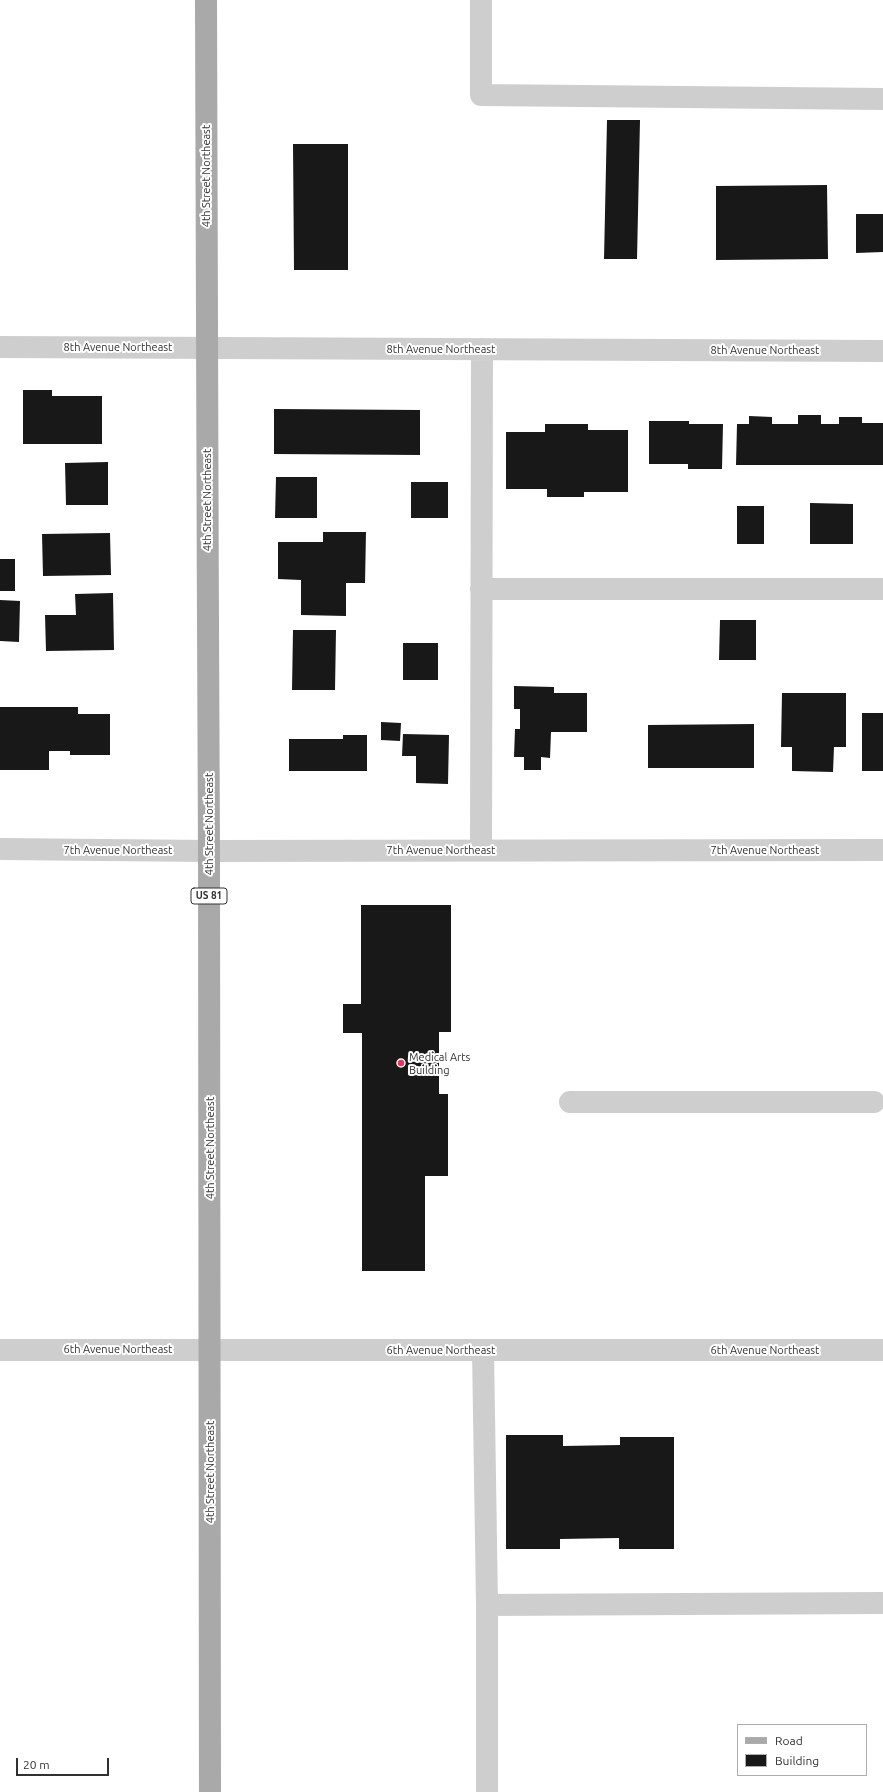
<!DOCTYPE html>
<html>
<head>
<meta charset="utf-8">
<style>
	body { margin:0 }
	#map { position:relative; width:883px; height:1792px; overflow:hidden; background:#fff; font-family:Ubuntu,sans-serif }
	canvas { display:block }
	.legend { position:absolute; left:737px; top:1724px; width:130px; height:52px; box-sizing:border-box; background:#fff; border:1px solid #adadad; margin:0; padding:5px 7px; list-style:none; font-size:12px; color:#313131 }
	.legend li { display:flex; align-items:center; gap:8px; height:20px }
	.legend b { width:20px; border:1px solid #adadad }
	.scale { position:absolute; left:16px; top:1758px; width:93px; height:18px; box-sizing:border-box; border:2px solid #313131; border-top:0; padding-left:5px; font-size:12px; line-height:14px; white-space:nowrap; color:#313131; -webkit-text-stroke:3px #fff; paint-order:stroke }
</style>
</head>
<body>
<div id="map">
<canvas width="883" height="1792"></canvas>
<ul class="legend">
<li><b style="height:5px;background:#a9a9a9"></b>Road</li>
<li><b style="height:11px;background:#181818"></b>Building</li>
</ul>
<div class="scale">20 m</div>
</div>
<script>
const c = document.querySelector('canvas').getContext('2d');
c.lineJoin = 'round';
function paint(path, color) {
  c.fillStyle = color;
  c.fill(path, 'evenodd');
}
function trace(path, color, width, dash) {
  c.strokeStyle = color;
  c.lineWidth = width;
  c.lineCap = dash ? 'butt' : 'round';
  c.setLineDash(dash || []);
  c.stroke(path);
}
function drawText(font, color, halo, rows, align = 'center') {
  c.font = font + ' Ubuntu,sans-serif';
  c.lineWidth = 4;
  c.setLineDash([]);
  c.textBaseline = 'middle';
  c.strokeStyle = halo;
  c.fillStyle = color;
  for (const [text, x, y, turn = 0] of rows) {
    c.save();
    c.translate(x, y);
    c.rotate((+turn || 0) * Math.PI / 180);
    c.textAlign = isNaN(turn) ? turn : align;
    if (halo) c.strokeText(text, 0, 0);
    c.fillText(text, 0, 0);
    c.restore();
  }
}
paint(new Path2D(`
	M607 120H640L637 259H604Z
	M293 144H348V270H294Z
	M827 185 828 259 716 260V186Z
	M856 214H883V252L856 253Z
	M23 390H52V396H102V444H23Z
	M274 409 420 410V455L274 454Z
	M798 415H821V424H839V417H862V423H883V465H736L737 424H749V416L772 417V424H798Z
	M649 421H689V424H723L722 469H688V464H649Z
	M545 424H588V430H628V492H584V497H547V489H506V432H545Z
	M108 462V505H66L65 463Z
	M276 477H317V518H275Z
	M411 482H448V518H411Z
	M810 503 853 504V544H810Z
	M737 506H764V544H737Z
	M323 532H366L365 583H346V616L301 615V580L278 579V542H323Z
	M110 533 111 575 43 576 42 534Z
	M0 559H15V591H0Z
	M113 593 114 650 46 651 45 615H76L75 594Z
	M0 600 20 601 19 642 0 641Z
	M720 620H756V660H719Z
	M293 630H336L335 690H292Z
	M403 643H438V680H403Z
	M514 686 554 687V693H587V732H551L550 758 541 757V770H524V757H514L515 729H520V709H514Z
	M782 693H846V747H834L833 772 792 771V747H781Z
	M0 707H78V714H110V755H70V751H49V770H0Z
	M862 713H883V771H862Z
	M381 722 401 723 400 741 381 740Z
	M754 724V768H648V725Z
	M403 734 449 735 448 784 416 783V756H402Z
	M343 735H367V771H289V739H343Z
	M361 905H451V1032H439V1094H448V1176H425V1271H362V1033H343V1004H361Z
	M506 1435H563V1446L620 1445V1437H674V1549H619V1538L560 1539V1549H506Z`), '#181818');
trace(new Path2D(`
	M481 0V95L883 99
	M0 347 883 351
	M481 589H883
	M0 849 209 851 883 850
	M481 850 482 349
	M570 1102H874
	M0 1350H883
	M483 1350 487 1605V1792
	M487 1605 883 1603`), '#cecece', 22);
trace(new Path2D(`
	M206 0C206 285 208 570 209 855 210 1168 210 1480 210 1792`), '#a9a9a9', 22);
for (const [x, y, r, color] of [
	[401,1063,4,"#eb3162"]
]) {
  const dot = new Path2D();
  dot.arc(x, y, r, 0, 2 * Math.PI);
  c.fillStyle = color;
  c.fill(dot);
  trace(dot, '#fff', 1.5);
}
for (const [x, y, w] of [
	[209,896,36]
]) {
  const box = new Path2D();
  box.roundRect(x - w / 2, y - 8, w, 16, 3);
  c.fillStyle = '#fff';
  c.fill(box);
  trace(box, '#313131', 1);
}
drawText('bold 10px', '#313131', null, [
	["US 81",209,896]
]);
drawText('11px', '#313131', '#fff', [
	["4th Street Northeast",206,176,-90],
	["8th Avenue Northeast",118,347],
	["8th Avenue Northeast",441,349],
	["8th Avenue Northeast",765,350],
	["4th Street Northeast",207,500,-90],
	["4th Street Northeast",209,824,-90],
	["7th Avenue Northeast",118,850],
	["7th Avenue Northeast",441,850],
	["7th Avenue Northeast",765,850],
	["4th Street Northeast",210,1148,-90],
	["6th Avenue Northeast",118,1349],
	["6th Avenue Northeast",441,1350],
	["6th Avenue Northeast",765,1350],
	["4th Street Northeast",210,1472,-90]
]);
drawText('11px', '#313131', '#fff', [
	["Medical Arts",409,1057],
	["Building",409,1070]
], 'left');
</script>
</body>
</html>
